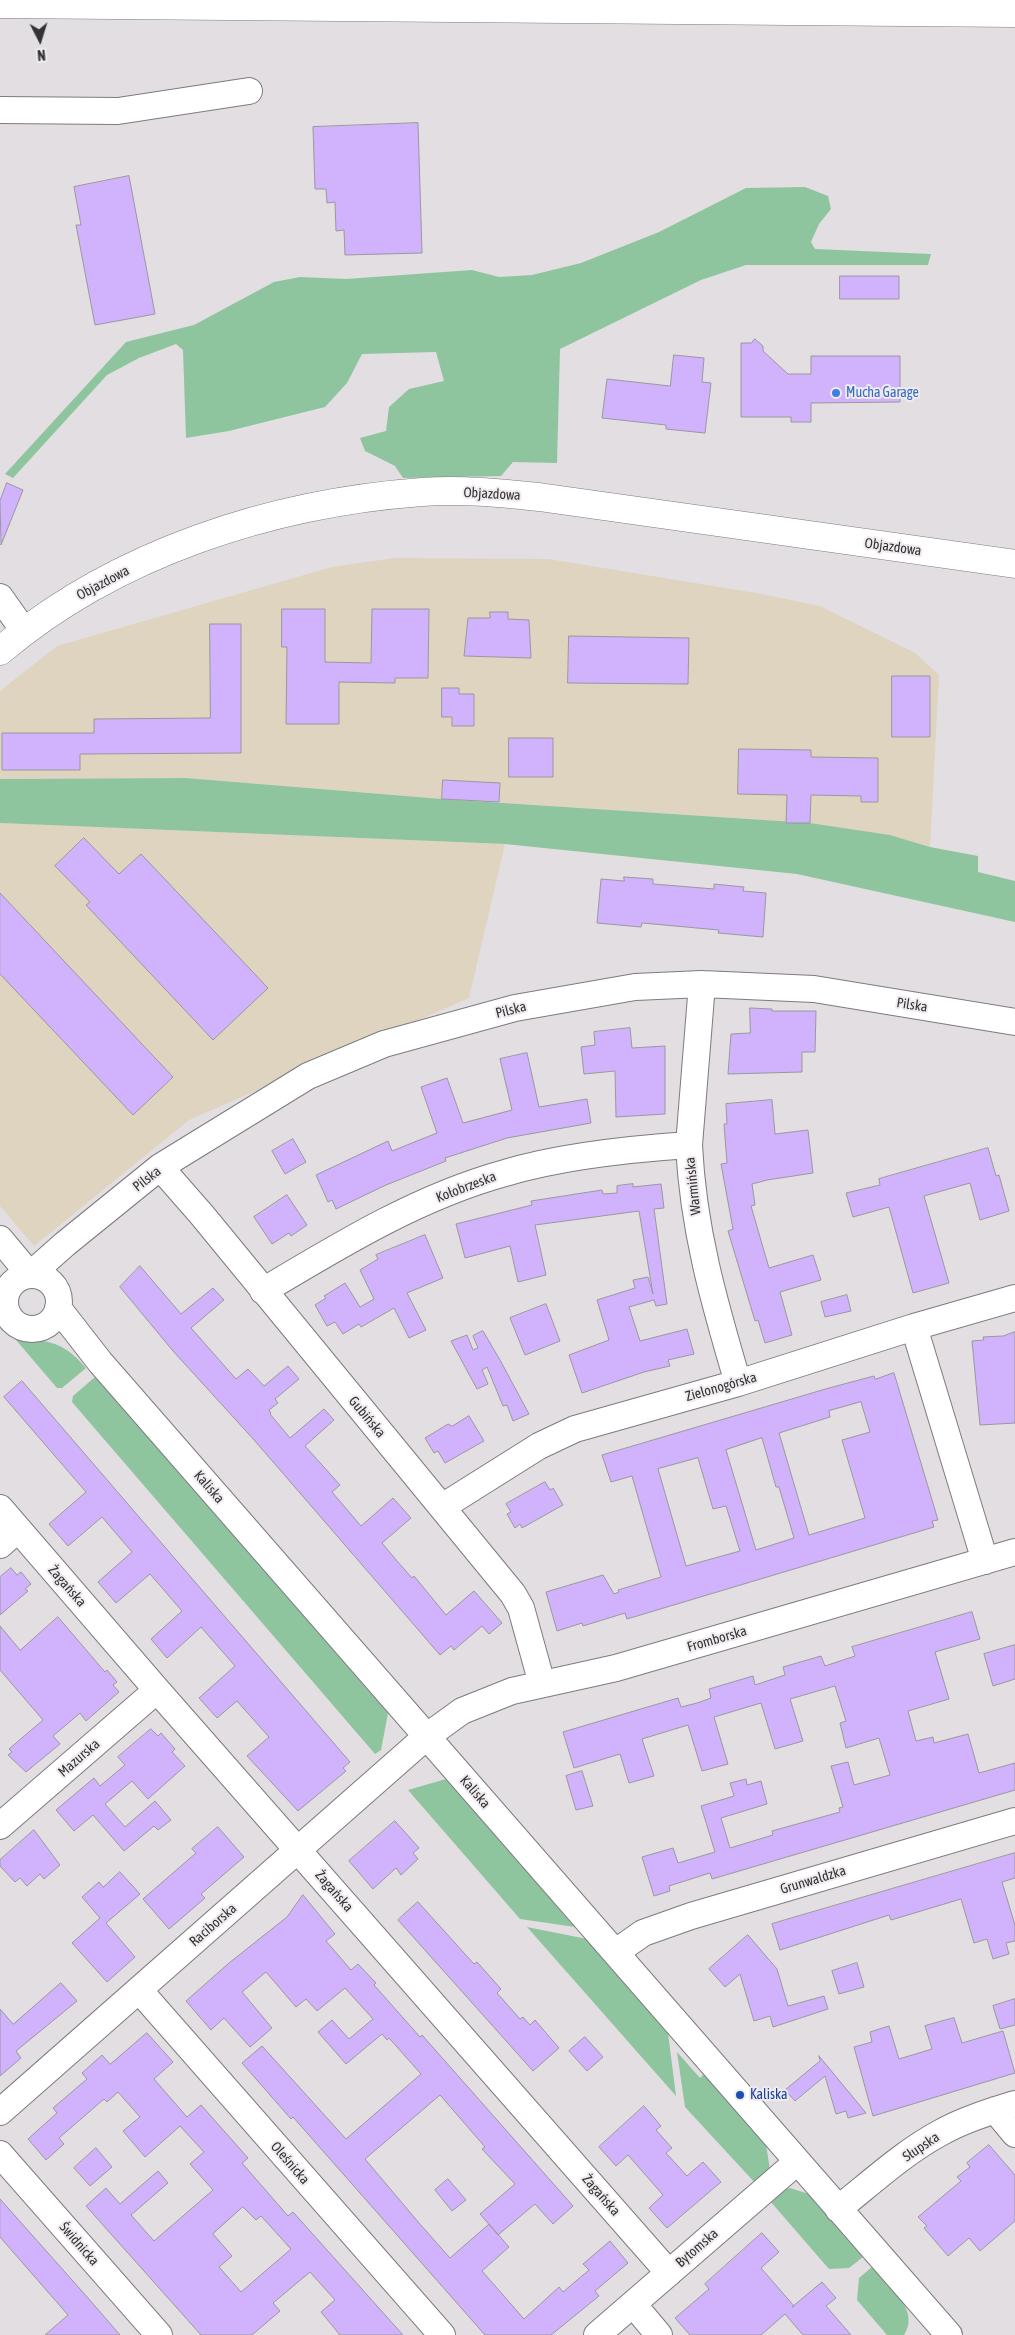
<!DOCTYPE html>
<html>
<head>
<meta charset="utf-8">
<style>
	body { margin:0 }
	#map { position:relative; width:1015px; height:2335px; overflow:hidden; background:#e2dee2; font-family:"Asap Condensed",sans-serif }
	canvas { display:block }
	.north { position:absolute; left:15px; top:15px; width:50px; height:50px; -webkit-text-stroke:4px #efebef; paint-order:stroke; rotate:175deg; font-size:14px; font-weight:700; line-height:20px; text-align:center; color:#343334 }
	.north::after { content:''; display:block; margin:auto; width:18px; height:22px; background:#343334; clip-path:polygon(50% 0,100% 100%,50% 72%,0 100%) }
</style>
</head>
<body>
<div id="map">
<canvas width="1015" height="2335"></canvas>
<div class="north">N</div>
</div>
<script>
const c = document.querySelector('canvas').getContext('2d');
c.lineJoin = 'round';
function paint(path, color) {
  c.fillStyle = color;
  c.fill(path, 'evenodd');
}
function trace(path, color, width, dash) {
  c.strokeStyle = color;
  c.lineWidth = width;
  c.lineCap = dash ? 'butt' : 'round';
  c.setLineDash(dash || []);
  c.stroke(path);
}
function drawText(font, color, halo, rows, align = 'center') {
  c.font = font + ' "Asap Condensed",sans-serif';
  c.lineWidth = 4;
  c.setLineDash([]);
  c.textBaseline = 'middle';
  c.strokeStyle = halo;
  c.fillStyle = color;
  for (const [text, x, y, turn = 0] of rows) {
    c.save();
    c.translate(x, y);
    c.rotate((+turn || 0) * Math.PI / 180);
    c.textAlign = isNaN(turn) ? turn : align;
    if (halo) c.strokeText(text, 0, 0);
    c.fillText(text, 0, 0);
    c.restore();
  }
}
paint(new Path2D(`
	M395 558 548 559 762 594 820 606 915 653 939 675 930 847 890 835 810 823 442 799 186 778 0 779V691L57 646 332 567Z
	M0 823 505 844 469 998 189 1120 34 1246 0 1206Z`), '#dfd4c0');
paint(new Path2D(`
	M805 187 828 196 831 209 819 224 811 242 815 249 931 254 928 265H746L701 280 560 349 557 463 513 462 501 476 403 478 395 466 365 451 360 438 386 431 389 407 409 389 444 381 436 352 362 354 347 383 325 407 229 431 186 438 183 350 176 344 139 358 107 375 13 478 5 474 126 342 194 325 274 282 300 277 346 279 472 270 499 277 532 275 581 263 659 232 746 188Z
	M186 778 442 799 810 823 890 835 930 847 978 856V872L1015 881V922L797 874 505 844 0 823V779Z
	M10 1333C45 1345 58 1335 86 1368L62 1388H57Z
	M95 1377 388 1713 381 1750 375 1754 72 1402 73 1396Z
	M446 1779 575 1927 520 1919 408 1790Z
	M527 1927 587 1939 668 2033 676 2096Z
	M677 2052 700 2078 704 2074 766 2144 770 2170 757 2185 685 2107Z
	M790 2188 809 2194 863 2257 849 2268 829 2269 770 2201 780 2191Z
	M872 2267C888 2285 921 2310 904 2335H887L857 2300 859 2278Z`), '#8fc59e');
const building = new Path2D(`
	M418 123 422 253 345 255 344 230 336 231 335 202 327 203 326 189H315L313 127Z
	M129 176 155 314 95 325 76 225H81L74 187Z
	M840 276H899V299H840Z
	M755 339 763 346V351L788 374H811V356H900V402L811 403V422H791V417H741V343H751Z
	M674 355 704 358 702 382 711 383 705 433 666 429V425L602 418 607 379 670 386Z
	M7 483 23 490 1 545 0 501Z
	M282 609H325V662L371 663 372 609H429L428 678H395V683L339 682V724H286L287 647H282Z
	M490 612H508V619L529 620 531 658 464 656 468 618H490Z
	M210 624H241V753L80 754V770H2V733H94V719L210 718Z
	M569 636 689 638 688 684 568 683Z
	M892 676H930V737H892Z
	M442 688H459V694H474V726H452V717H442Z
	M509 738H553V777H509Z
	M739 749 811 750V757L878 758V802H861V796L811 795 810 823H786L787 795 738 794Z
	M443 780 500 783 499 802 442 799Z
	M84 838 119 874 141 854 268 988 213 1040 86 905 90 902 55 866Z
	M624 877 653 879V884L714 889V884L744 887 743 891 766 893 763 937 718 933 719 930 642 923 641 927 597 923 601 879 624 881Z
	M0 893 173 1077 133 1115 0 974Z
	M750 1008 772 1009V1011H816L815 1052H802V1072L728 1074 731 1034 750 1033Z
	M630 1028 632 1048 665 1046V1114L616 1117 615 1071 584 1074 581 1047 595 1045 594 1032Z
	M527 1053 539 1107 587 1099 591 1123 507 1138 445 1158 446 1161 386 1185 336 1209 332 1200 328 1202 316 1175 388 1141 392 1151 437 1133 421 1087 447 1078 463 1123 512 1110 500 1059Z
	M772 1100 775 1134 808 1130 813 1173 767 1180 752 1184 755 1205 751 1206 769 1268 813 1255 821 1280 780 1292 792 1335 765 1343 758 1320 755 1321 728 1231 733 1229 721 1164 727 1163 724 1124H727L726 1104Z
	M293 1139 306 1162 285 1174 272 1151Z
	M988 1148 996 1176 999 1175 1009 1211 980 1220 970 1183 924 1196 949 1283 913 1293 889 1207 853 1217 846 1193 880 1185 879 1179Z
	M633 1184V1187L661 1184 664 1208 654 1209 667 1304 656 1306 654 1300 629 1307 640 1341 687 1329 694 1354 668 1360 670 1366 644 1372 582 1393 569 1355 609 1340 597 1300 635 1288 633 1280 648 1277 653 1294 639 1211 535 1225 546 1275 518 1282 510 1246 465 1258 456 1224 532 1205 531 1201 602 1190 603 1194 617 1193V1186Z
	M287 1195 307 1225 291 1236 289 1233 272 1244 254 1217Z
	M425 1235 443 1278 407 1293 426 1330 409 1338 394 1308 361 1327 359 1324 343 1334 335 1322 327 1326 315 1305 326 1298 324 1296 345 1283 360 1307 374 1299 360 1270 378 1259 376 1255Z
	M140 1266 181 1314 213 1288 224 1300 191 1328 236 1379 248 1369 264 1386 288 1366 299 1379 275 1399 278 1403 269 1410 271 1413 270 1414 290 1438 324 1409 334 1420 305 1446 340 1485 332 1492 361 1526 393 1498 411 1518 382 1543 397 1561 412 1578 414 1576 446 1615 474 1591 502 1623 489 1634 482 1626 454 1650 451 1646 440 1655 255 1441 173 1351 120 1287Z
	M847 1295 851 1311 825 1317 821 1302Z
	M546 1304 560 1341 525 1355 510 1318Z
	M483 1331 500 1360 529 1414 513 1421 507 1405 503 1406 487 1367 482 1370 488 1384 477 1389 451 1341 467 1335 473 1350 478 1348 473 1336Z
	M1015 1332V1423L980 1425 972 1341 984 1340 983 1337 1003 1336Z
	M894 1373 938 1520 932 1521 934 1527 627 1619 625 1613 583 1626 582 1623 557 1631 546 1592 603 1575 614 1594 619 1592 618 1590 661 1577 632 1476 611 1482 602 1455 829 1388 874 1376 875 1379ZM861 1402 870 1432 842 1440 865 1518 809 1535 779 1433 830 1417 829 1411ZM762 1438 776 1487H779L794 1538 756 1550 726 1450ZM698 1458 713 1509 726 1506 740 1551 686 1566 658 1469Z
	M22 1381 350 1762 343 1768 346 1771 298 1811 247 1756 269 1737 252 1718 237 1701 217 1718 199 1698 235 1666 201 1627 167 1658 151 1639 182 1611 150 1574 116 1603 98 1582 132 1552 102 1517 68 1546 49 1524 86 1492 4 1397Z
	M469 1416 484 1441 445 1463 438 1451 434 1453 425 1438 448 1424 452 1426Z
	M545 1482 550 1490 553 1488 563 1505 522 1528 520 1524 515 1528 507 1514 511 1512 506 1504Z
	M11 1568 17 1575 21 1572 31 1584 25 1589 28 1591 0 1615V1577Z
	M972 1612 980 1639 935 1652 949 1699 908 1711 916 1741 933 1737 934 1743 968 1734 979 1773 1015 1763V1790L712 1879 710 1873 669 1886 670 1891 654 1896 642 1857 673 1848 678 1863 715 1852 701 1806 734 1796 730 1783 746 1779 747 1785 761 1781 767 1804 721 1818 730 1848 773 1835 772 1831 840 1812 839 1808 843 1807 831 1766 848 1762 854 1785 890 1775 879 1738 846 1748 840 1723 846 1721 835 1686 790 1699 803 1741 775 1749 761 1703 714 1717 728 1764 702 1771 688 1725 642 1739 654 1776 629 1783 620 1754 574 1768 563 1732 678 1698 681 1707 697 1703 711 1698 709 1689 753 1676 755 1685 785 1675 783 1667 821 1656 825 1666 855 1656 852 1647Z
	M58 1617 105 1672 107 1670 117 1682 113 1685 119 1692 86 1721 80 1713 53 1736 60 1744 26 1772 8 1755 12 1752 9 1749 43 1720 0 1670V1626L20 1650Z
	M1015 1645V1679L993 1686 984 1654Z
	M151 1729 158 1736 161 1733 175 1749 172 1752 185 1766 148 1799 132 1781 105 1804 125 1827 155 1801 171 1820 158 1830 154 1826 124 1851 93 1815 74 1831 56 1810 94 1778 100 1786 125 1765 118 1757Z
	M582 1771 593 1806 576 1810 566 1776Z
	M395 1821 419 1848 413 1853 418 1859 401 1875 396 1868 373 1889 349 1861Z
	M218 1827 244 1857 201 1894 205 1898 169 1929 143 1899 196 1853 192 1849Z
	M34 1830 60 1865 44 1879 40 1874 27 1886 20 1878 15 1882 0 1866V1860Z
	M1015 1853V1878L1002 1882 1015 1925V1941L1006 1943 1009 1954 993 1959 987 1939 974 1943 961 1899 891 1920 889 1915 780 1950 772 1924Z
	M120 1872 140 1894 106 1923 135 1957 107 1982 72 1943 100 1918 82 1897 99 1882 103 1887Z
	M303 1895 335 1934 326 1941 351 1970 358 1964 376 1983 374 1985 420 2037 422 2035 573 2206 553 2224 535 2204 498 2235 480 2214 515 2184 482 2149 485 2147 440 2095 365 2159 419 2223 450 2258 489 2224 509 2247 482 2271 524 2319 559 2287 563 2292 589 2270 583 2264 610 2241 628 2263 595 2291 599 2296 551 2335H485L293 2117 291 2119 242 2063 262 2046 346 2139 421 2074 389 2038 387 2040 382 2034 346 2064 318 2032 332 2020 349 2039 373 2019 345 1988 317 2011 306 1999 296 2007 266 1972 242 1992 272 2028 250 2047 224 2018 211 2030 186 2001 229 1963 287 1917Z
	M418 1902 474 1964 477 1962 501 1989 497 1993 520 2019 523 2017 530 2025 535 2020 559 2048 533 2071 398 1920Z
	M748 1935 777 1969 788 2006 824 1996 828 2009 773 2027 770 2016 754 2021 740 1974 725 1987 709 1969Z
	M857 1963 864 1987 839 1994 832 1971Z
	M61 1983 77 2001 16 2051 21 2058 0 2076V2009L13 2024Z
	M1015 1999V2025L1000 2029 993 2006Z
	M954 2018 962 2043 1003 2031 1015 2073 873 2116 854 2047 872 2042 870 2032 889 2026 899 2059 932 2049 925 2026Z
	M147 2033 173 2062 154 2079 187 2117 201 2105 248 2158 242 2163 288 2216 293 2212 403 2335H340L321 2312 335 2300 310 2272 273 2303 280 2311 252 2335H201L86 2206 106 2188 120 2204 158 2171 168 2183 131 2215 154 2241 213 2190 190 2164 204 2152 180 2126 145 2157 123 2131 140 2117 118 2092 107 2102 104 2099 59 2138 64 2144 46 2160 28 2139 57 2113 53 2108 87 2079 82 2073 102 2055 110 2064ZM243 2207 256 2220 261 2216 291 2249 241 2292 219 2267 232 2256 213 2234Z
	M585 2037 603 2057 587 2071 569 2051Z
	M819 2056 857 2102 866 2113 848 2118 846 2111 836 2114 825 2076 795 2101 785 2090 820 2061Z
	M644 2106 661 2126 656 2130 672 2148 666 2153 687 2176 703 2162 721 2182 667 2228 649 2208 663 2195 628 2155 616 2166 599 2147Z
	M989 2145 1015 2175V2221L980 2251 969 2238 948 2256 924 2228 927 2226 918 2217 961 2181 957 2177 970 2167 967 2163Z
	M96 2148 112 2167 90 2186 74 2168Z
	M448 2179 466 2200 452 2211 435 2190Z
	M0 2199 88 2298 120 2335H45L68 2315 0 2237Z
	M762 2233 779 2252 761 2268 794 2306 792 2307 822 2282 836 2298 826 2306 851 2335H803L785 2314 761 2335H690L675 2318 709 2289 705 2284Z`);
paint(building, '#d1b2fd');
trace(building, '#9a989c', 1);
const minor = new Path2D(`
	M0 110 118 111 249 91
	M0 597 24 631
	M702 984 689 1145C693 1229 714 1302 738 1383
	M160 1167 202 1215 513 1594 521 1608 542 1684
	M0 1239 30 1275
	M30 1275 65 1244 160 1167 308 1076 384 1044 515 1008 635 987 702 984 814 989 1015 1022
	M5 1302a27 27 0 1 1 54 0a27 27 0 1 1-54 0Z
	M263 1291C340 1245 418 1197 505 1173 561 1156 630 1149 689 1145
	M58 1308 100 1362 949 2335
	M914 1327 985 1561
	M442 1507 539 1446 575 1429 738 1383 914 1327 1015 1298
	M0 1508 157 1690 669 2273
	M0 1545 18 1529
	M0 1826 157 1690
	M616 1952 643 1933 691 1916 1015 1821
	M139 1990 442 2335
	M995 2110 1015 2134
	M0 2112 426 1737 462 1711 512 1691 616 1668 1015 1552
	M0 2154 159 2335
	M838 2209C871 2183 903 2153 940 2133 963 2120 989 2112 1015 2104
	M633 2304 659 2335
	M597 2335 797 2162`);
const major = new Path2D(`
	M0 651C116 553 272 503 422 492 461 489 500 493 539 497L1015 564`);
const highway = new Path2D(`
	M0 4 1015 13`);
trace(minor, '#7e7b7e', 28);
trace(major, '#7e7b7e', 29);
trace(highway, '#7e7b7e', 29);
trace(minor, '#fff', 26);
trace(major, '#fff', 28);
trace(highway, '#fff', 28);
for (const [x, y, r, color] of [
	[836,393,5,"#3f7fe0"],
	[740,2095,5,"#1a4fb4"]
]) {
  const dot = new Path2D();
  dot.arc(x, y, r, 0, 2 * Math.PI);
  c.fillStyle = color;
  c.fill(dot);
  trace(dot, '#efebef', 2);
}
drawText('14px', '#366cbe', '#efebef', [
	["Mucha Garage",846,393]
], 'left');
drawText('14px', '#343334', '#efebef', [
	["Objazdowa",492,494,3],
	["Objazdowa",893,547,8],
	["Objazdowa",103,583,-28],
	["Pilska",912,1005,9],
	["Pilska",511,1010,-14],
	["Pilska",147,1179,-38],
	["Warmińska",693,1186,-96],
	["Kołobrzeska",466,1187,-21],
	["Zielonogórska",721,1387,-16],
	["Gubińska",367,1417,50],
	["Kaliska",209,1487,49],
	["Żagańska",67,1586,49],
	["Fromborska",717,1639,-16],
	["Mazurska",79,1758,-41],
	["Kaliska",475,1792,49],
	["Grunwaldzka",813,1880,-17],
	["Żagańska",334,1891,49],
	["Raciborska",213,1925,-41],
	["Słupska",921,2147,-34],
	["Oleśnicka",290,2163,49],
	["Żagańska",601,2195,49],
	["Świdnicka",79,2244,49],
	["Bytomska",697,2248,-41]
]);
drawText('14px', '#164399', '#efebef', [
	["Kaliska",750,2095]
], 'left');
</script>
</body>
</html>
